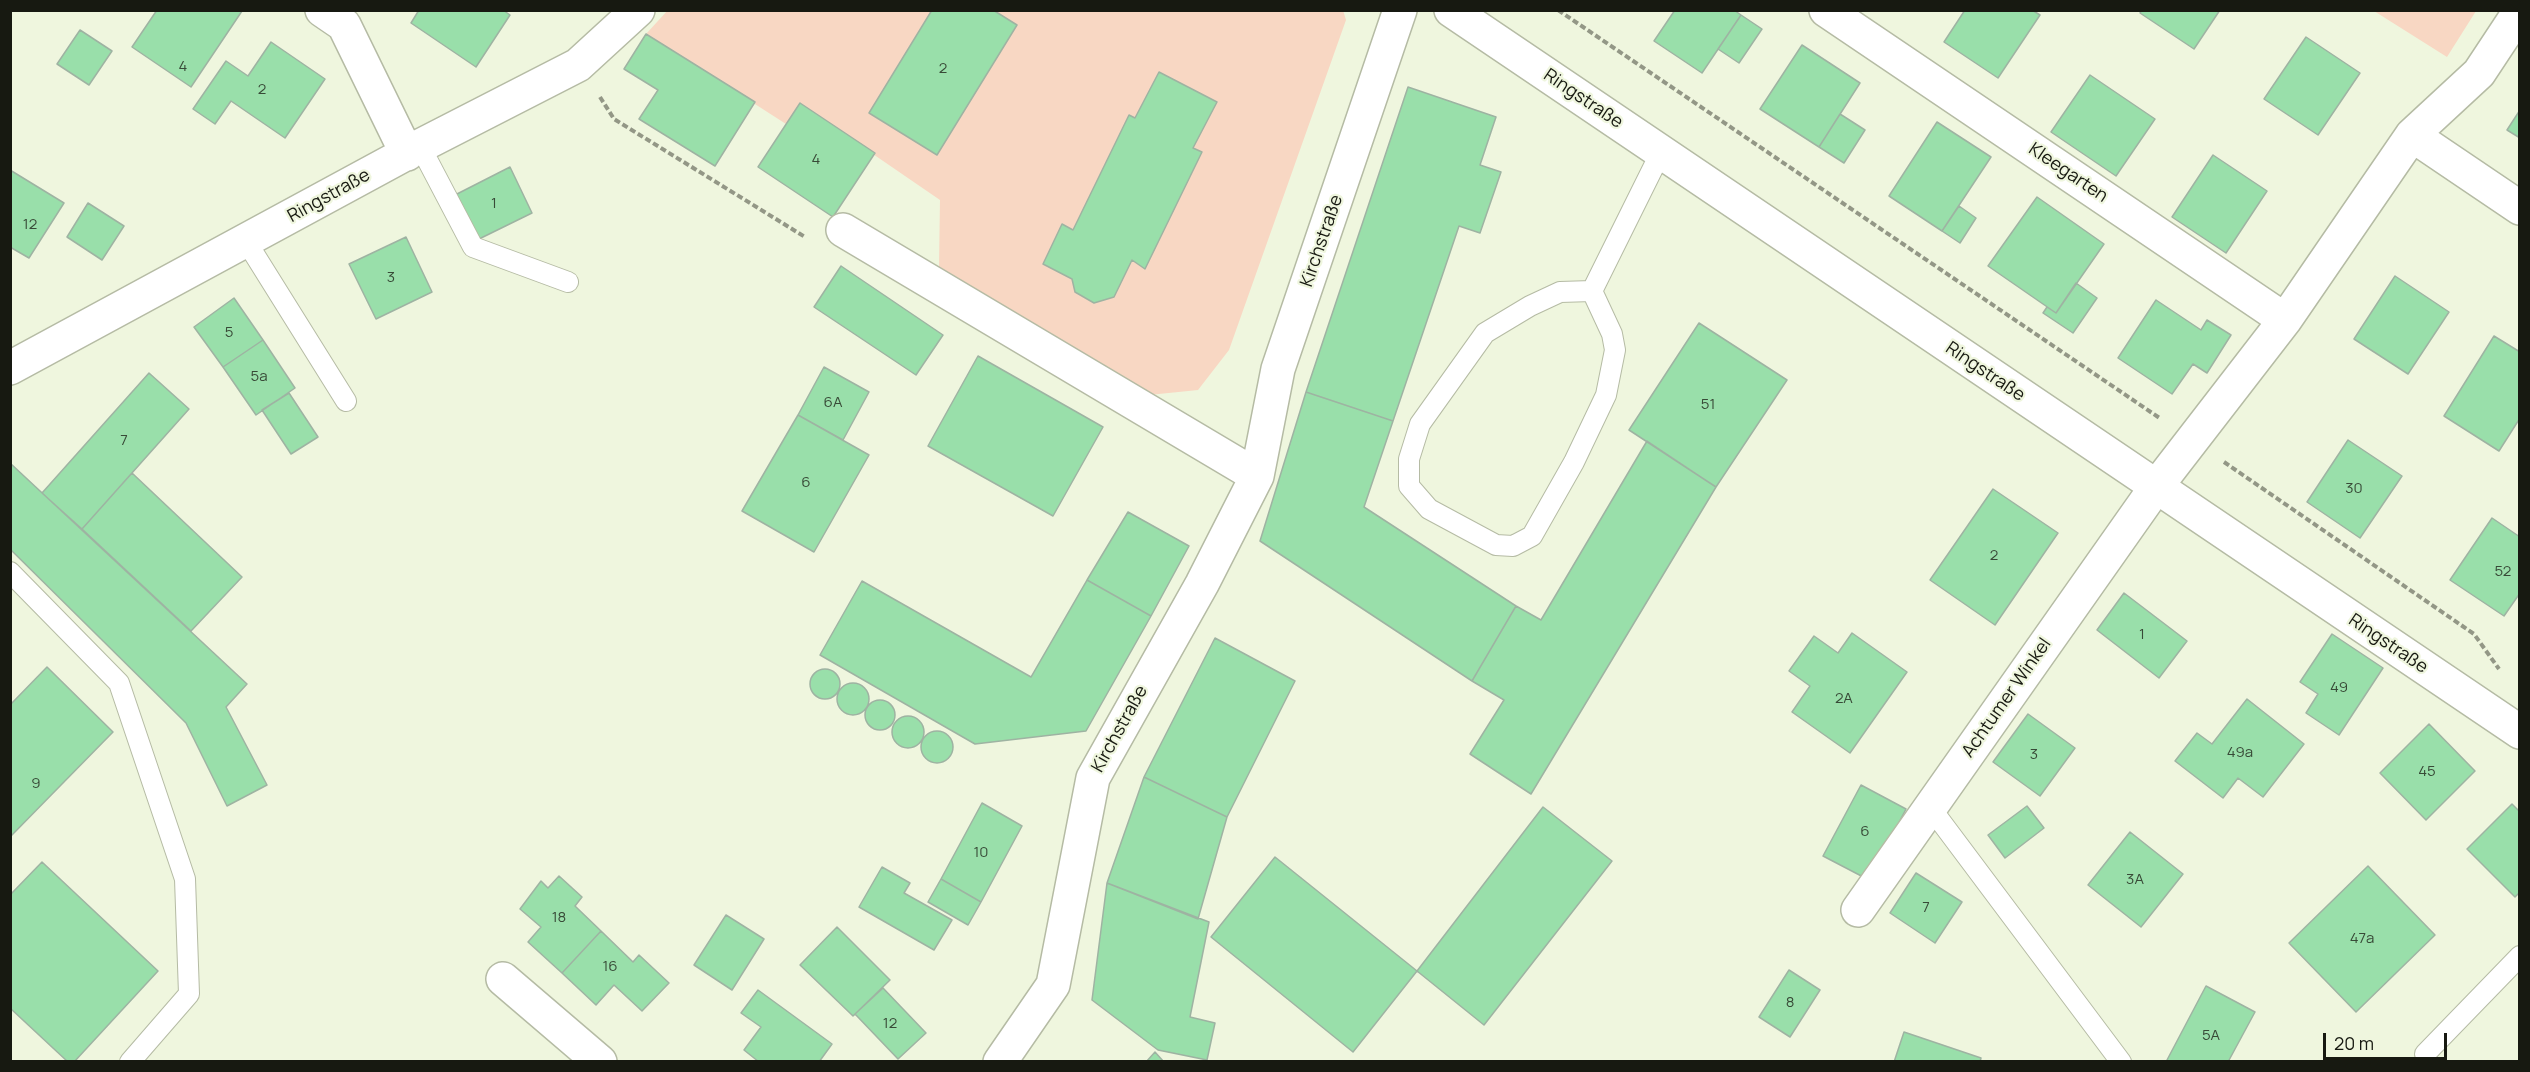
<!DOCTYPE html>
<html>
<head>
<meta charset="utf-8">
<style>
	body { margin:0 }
	#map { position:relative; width:2530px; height:1072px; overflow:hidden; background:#eff6de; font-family:Manrope,sans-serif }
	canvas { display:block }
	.frame { position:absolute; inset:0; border:12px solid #171911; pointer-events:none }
	.scale { position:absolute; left:2323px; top:1033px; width:124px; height:27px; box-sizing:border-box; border:3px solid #171911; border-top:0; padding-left:8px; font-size:18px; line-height:21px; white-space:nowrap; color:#171911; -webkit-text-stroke:4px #eff6de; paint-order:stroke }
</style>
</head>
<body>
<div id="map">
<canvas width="2530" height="1072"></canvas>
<div class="frame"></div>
<div class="scale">20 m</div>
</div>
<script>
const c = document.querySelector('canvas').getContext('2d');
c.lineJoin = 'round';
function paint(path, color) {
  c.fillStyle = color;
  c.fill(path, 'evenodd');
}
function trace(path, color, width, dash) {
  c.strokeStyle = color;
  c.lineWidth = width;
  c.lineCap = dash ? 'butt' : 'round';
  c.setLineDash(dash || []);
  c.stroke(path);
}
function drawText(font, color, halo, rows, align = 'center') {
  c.font = font + ' Manrope,sans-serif';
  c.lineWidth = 4.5;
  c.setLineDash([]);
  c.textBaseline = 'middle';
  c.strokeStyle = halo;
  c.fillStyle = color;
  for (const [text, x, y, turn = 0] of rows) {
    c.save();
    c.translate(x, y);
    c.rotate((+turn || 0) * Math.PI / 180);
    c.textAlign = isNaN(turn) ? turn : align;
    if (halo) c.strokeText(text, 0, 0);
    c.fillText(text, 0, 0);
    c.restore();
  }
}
paint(new Path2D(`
	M668 10H1343L1346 20 1229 350 1198 390 1149 395 939 267 940 200 800 104 786 124 646 34Z
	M2374 11H2476L2447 57Z`), '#f8d7c3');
const building = new Path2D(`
	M157 10H242V11L191 87 132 47Z
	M419 10H503L510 15 476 67 411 23Z
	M932 10H993L1017 25 937 155 869 113Z
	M1675 10H1734L1741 15 1702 73 1654 41Z
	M1965 10H2032L2040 15 1998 78 1944 42Z
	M2142 10H2220L2194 49 2140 13Z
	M1741 15 1762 29 1739 63 1718 49Z
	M80 30 112 51 89 85 57 64Z
	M646 34 755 102 715 166 639 119 658 90 624 69Z
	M2306 37 2360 73 2318 135 2264 99Z
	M271 42 325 79 285 138 231 101 215 124 193 109 226 61 248 76Z
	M1802 45 1860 83 1819 147 1760 109Z
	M1159 72 1217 102 1193 148 1202 152 1145 269 1132 260 1114 297 1094 303 1075 292 1072 279 1043 264 1062 224 1073 230 1129 115 1135 118Z
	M2090 75 2155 119 2116 176 2051 132Z
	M1408 87 1496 117 1480 165 1501 172 1480 233 1459 226 1393 421 1306 392Z
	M800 103 875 153 833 217 758 167Z
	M2520 110V138L2507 130Z
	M1840 114 1865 130 1844 163 1819 147Z
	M1937 122 1991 157 1942 231 1889 196Z
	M2213 155 2267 191 2226 253 2172 217Z
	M510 167 532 213 477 240 455 195Z
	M10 170 64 203 29 258 10 247Z
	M2037 197 2104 244 2056 313 1988 266Z
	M88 203 124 226 102 260 67 237Z
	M1959 206 1976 218 1960 243 1942 231Z
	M406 237 432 292 376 319 349 264Z
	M841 266 943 335 916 375 814 307Z
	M2395 276 2449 312 2408 374 2354 339Z
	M2076 283 2097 298 2073 333 2043 313 2047 307 2056 313Z
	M234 298 263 340 223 367 194 327Z
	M2156 300 2201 330 2207 320 2231 335 2207 373 2193 364 2172 394 2118 358Z
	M1699 323 1787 380 1716 487 1629 430Z
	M2494 336 2520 352V418L2499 451 2444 416Z
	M263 340 295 388 256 415 223 367Z
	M978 356 1103 427 1053 516 928 446Z
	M824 367 869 392 843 440 798 415Z
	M149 373 189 409 82 529 42 493Z
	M1306 392 1393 421 1364 507 1516 606 1472 681 1260 541Z
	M289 393 318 437 291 454 262 410Z
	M798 415 869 455 814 552 742 511Z
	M2348 440 2402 476 2360 538 2307 502Z
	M1647 441 1716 487 1531 794 1470 754 1504 700 1472 681 1516 606 1541 620Z
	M10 463 247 684 226 707 267 785 227 806 186 723 10 549Z
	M132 473 242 577 191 631 82 529Z
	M1993 489 2058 533 1995 625 1930 580Z
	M1128 512 1189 546 1151 616 1087 580Z
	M2492 518 2520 537V593L2504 616 2450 580Z
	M1087 580 1151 616 1086 731 975 744 820 655 862 581 1031 677Z
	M2124 593 2187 641 2159 678 2097 630Z
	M1852 633 1907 672 1850 753 1792 712 1810 686 1789 671 1814 636 1838 653Z
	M2332 634 2383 668 2339 735 2306 713 2318 694 2300 682Z
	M1215 638 1295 681 1227 817 1144 777Z
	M47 667 113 732 11 836 10 705Z
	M810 684a15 15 0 1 1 30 0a15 15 0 1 1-30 0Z
	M837 699a16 16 0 1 1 32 0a16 16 0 1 1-32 0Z
	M2247 699 2304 744 2263 797 2238 778 2223 798 2175 761 2197 733 2212 744Z
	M865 715a15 15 0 1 1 30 0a15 15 0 1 1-30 0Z
	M2028 714 2075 748 2040 796 1993 762Z
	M892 732a16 16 0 1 1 32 0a16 16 0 1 1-32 0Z
	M2429 724 2475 771 2426 820 2380 773Z
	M921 747a16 16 0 1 1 32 0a16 16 0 1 1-32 0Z
	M1144 777 1227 817 1198 919 1107 883Z
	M1861 785 1906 809 1869 880 1823 856Z
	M982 803 1022 826 981 902 941 879Z
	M2512 804 2520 812V892L2515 897 2467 849Z
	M2027 806 2044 828 2005 858 1988 835Z
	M1543 807 1612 861 1484 1025 1417 971Z
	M2130 832 2183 874 2141 927 2088 885Z
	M1275 857 1417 971 1353 1052 1211 937Z
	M42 862 158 971 74 1062H68L10 1008V895Z
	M2368 866 2435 935 2356 1012 2289 943Z
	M882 867 910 883 904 893 952 920 934 950 859 907Z
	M1916 873 1962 902 1935 943 1890 913Z
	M559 876 582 897 575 906 601 931 562 973 528 942 541 927 520 909 541 881 548 888Z
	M941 879 981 902 968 925 928 902Z
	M1107 883 1209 922 1190 1017 1215 1023 1207 1060 1158 1050 1092 1000Z
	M726 915 764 939 732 990 694 965Z
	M837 927 890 980 853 1016 800 965Z
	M601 931 633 962 639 955 669 983 642 1011 614 985 596 1005 562 973Z
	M1789 970 1820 990 1790 1037 1759 1017Z
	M2206 986 2255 1012 2228 1062H2169L2167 1060Z
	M883 988 926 1033 898 1059 855 1014Z
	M758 990 832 1044 819 1062H759L744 1050 761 1027 741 1013Z
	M1904 1032 1981 1058 1980 1062H1894Z
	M1155 1052 1164 1062H1146Z`);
paint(building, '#99dfaa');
trace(building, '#9eb3a2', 1.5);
const lane = new Path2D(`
	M420 146 473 247 568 282
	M246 241 346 401
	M1592 291 1560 292 1530 306 1485 333 1420 424 1409 459V486L1429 509 1496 545 1513 546 1532 536 1574 462 1606 395 1615 350 1612 334 1592 291 1661 152
	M10 572 119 683 185 879 189 994 130 1062
	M1930 807 2121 1062
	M2425 1054 2520 956`);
const street = new Path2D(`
	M322 10 344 25 407 154
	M1826 10 2285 320
	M2412 135 2520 208
	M843 230 1257 476
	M10 368 420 146 578 65 638 10
	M1858 910 2156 487 2285 320 2412 135 2479 73 2520 11
	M503 979 600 1062
	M1000 1062 1053 985 1093 778 1202 584 1257 476 1278 369 1400 10`);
const secondary = new Path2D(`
	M1451 10 2520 732`);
trace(lane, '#b5bba4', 22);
trace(street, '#b5bba4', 36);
trace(secondary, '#b5bba4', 36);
trace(new Path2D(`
	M1558 10 2161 419
	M600 97 614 119 805 237
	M2224 462 2474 634 2499 669`), '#939786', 4, [6, 3]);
trace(lane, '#fff', 20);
trace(street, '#fff', 33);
trace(secondary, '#fff', 33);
drawText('15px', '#384a37', null, [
	["4",183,67],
	["2",943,69],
	["2",262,90],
	["4",816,160],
	["1",494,204],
	["12",30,225],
	["3",391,278],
	["5",229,333],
	["5a",259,377],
	["6A",833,403],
	["51",1708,405],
	["7",124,441],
	["6",806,483],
	["30",2354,489],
	["2",1994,556],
	["52",2503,572],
	["1",2142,635],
	["49",2339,688],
	["2A",1844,699],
	["49a",2240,753],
	["3",2034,755],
	["45",2427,772],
	["9",36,784],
	["6",1865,832],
	["10",981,853],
	["3A",2135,880],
	["7",1926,908],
	["18",559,918],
	["47a",2362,939],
	["16",610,967],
	["8",1790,1003],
	["12",890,1024],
	["5A",2211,1036]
]);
drawText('18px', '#171911', '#eff6de', [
	["Ringstraße",1583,99,34],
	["Kleegarten",2068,173,34],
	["Ringstraße",329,196,-29],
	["Kirchstraße",1322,241,-71],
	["Ringstraße",1985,372,34],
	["Ringstraße",2388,644,34],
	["Achtumer Winkel",2007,698,-55],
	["Kirchstraße",1120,729,-61]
]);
</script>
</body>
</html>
